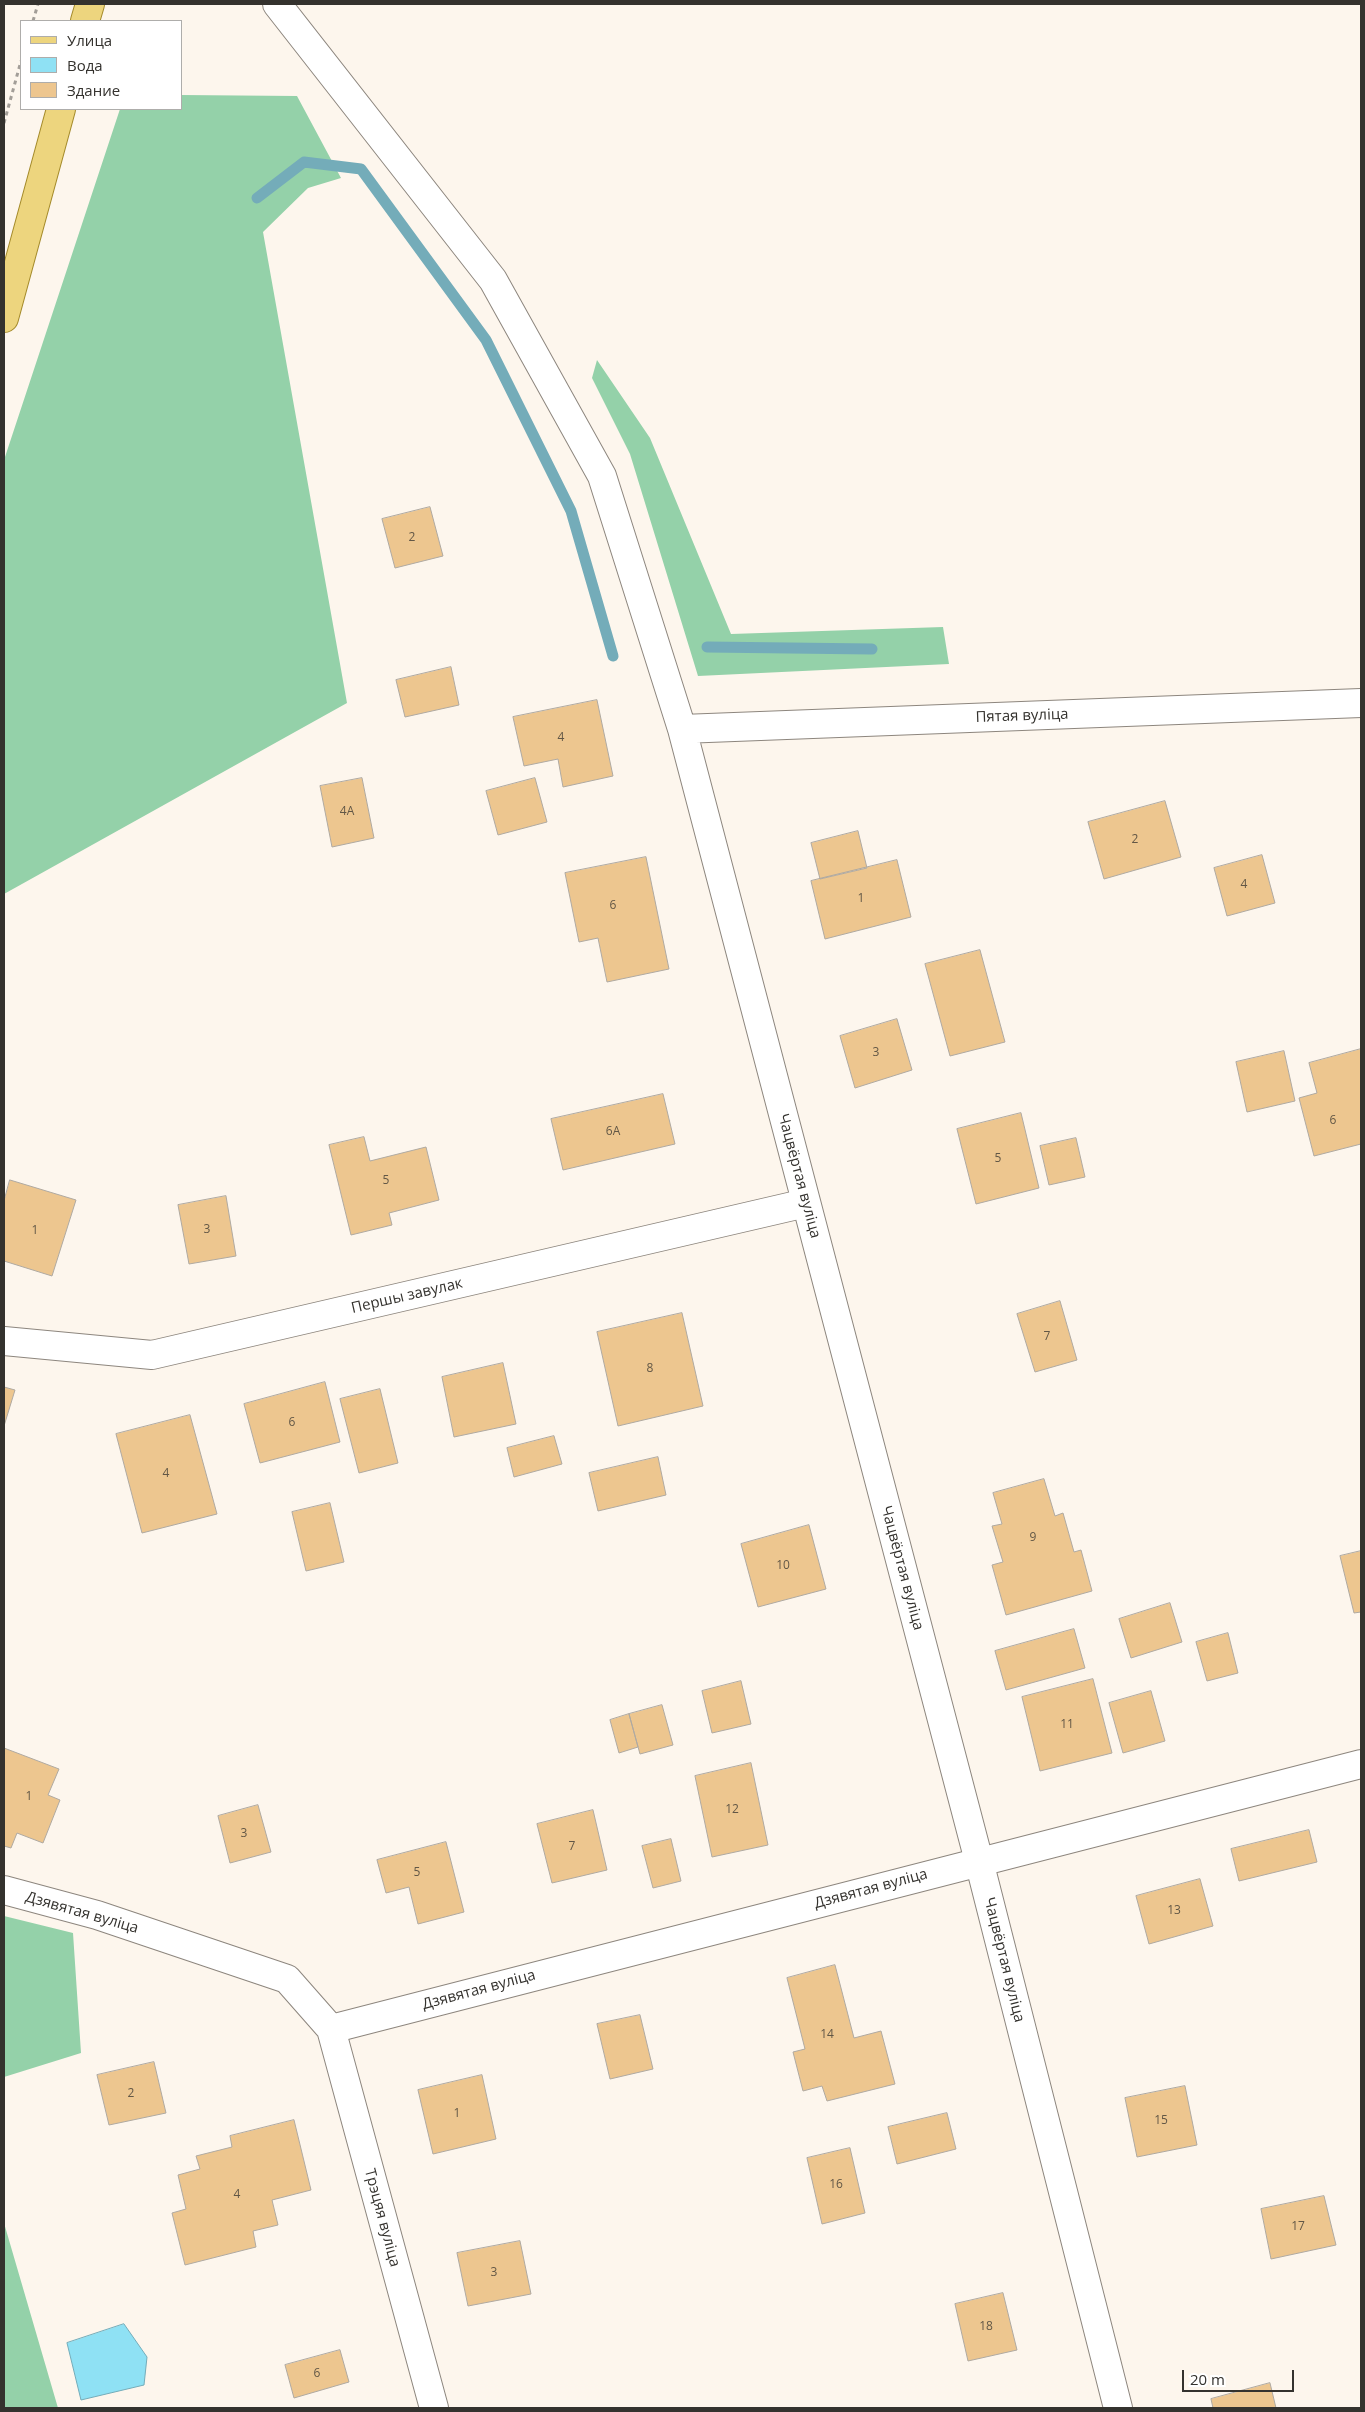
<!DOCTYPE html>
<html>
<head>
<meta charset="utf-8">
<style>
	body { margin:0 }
	#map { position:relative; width:1365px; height:2412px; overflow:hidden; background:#fdf6ed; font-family:"Open Sans",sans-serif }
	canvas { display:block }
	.frame { position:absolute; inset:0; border:5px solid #34322e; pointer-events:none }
	.legend { position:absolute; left:20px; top:20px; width:162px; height:90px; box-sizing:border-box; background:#fff; border:1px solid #aeadab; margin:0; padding:6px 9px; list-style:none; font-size:15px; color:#34322e }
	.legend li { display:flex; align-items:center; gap:10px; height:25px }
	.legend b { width:25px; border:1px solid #aeadab }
	.scale { position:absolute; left:1182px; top:2370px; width:112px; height:22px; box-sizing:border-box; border:2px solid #34322e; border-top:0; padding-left:6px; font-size:15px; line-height:18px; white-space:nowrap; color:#34322e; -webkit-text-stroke:4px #fff; paint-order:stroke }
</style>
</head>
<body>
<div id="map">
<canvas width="1365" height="2412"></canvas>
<div class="frame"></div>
<ul class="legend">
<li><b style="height:6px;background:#edd57e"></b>Улица</li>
<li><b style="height:14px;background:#8fe1f4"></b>Вода</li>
<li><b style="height:14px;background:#edc68f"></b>Здание</li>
</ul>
<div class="scale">20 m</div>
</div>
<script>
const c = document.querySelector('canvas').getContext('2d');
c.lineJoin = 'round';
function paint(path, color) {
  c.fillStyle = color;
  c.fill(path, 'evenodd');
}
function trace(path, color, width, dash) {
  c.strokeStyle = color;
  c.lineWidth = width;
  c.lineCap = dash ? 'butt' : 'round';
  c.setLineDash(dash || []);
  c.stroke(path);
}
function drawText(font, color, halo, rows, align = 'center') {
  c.font = font + ' "Open Sans",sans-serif';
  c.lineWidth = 5;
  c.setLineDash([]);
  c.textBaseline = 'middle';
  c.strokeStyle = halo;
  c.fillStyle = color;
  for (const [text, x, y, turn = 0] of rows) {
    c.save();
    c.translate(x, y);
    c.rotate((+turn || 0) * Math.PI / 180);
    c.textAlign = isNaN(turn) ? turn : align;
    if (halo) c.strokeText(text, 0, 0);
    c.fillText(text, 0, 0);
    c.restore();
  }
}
paint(new Path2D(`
	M181 95 297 96 341 178 308 188 263 232 347 703 4 894V460L120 109H181Z
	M597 360 650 438 731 634 943 627 949 664 698 676 630 454 592 378Z
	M4 1916 73 1933 81 2053 4 2077Z
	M4 2223 58 2408H4Z`), '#94d1a9');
const water = new Path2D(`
	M124 2324 147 2357 144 2385 81 2400 67 2343Z`);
paint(water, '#8fe1f4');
trace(water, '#74acb9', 1);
trace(new Path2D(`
	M257 198 304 162 361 169 486 340 571 511 613 656
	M707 647 872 649`), '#74acb9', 11);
const building = new Path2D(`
	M430 507 443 556 395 568 382 519Z
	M451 667 459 705 405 717 396 680Z
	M597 700 613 776 563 787 558 759 524 766 513 717Z
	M362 778 374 838 332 847 320 786Z
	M535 778 547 822 498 835 486 791Z
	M1165 801 1181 857 1104 879 1088 822Z
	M858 831 867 868 820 879 811 843Z
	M1262 855 1275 903 1227 916 1214 868Z
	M646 857 669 969 607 982 598 938 579 942 565 873Z
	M897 860 911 917 825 939 811 881Z
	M980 950 1005 1042 950 1056 925 964Z
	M897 1019 912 1070 855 1088 840 1036Z
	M1361 1049V1144L1314 1156 1299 1098 1317 1093 1309 1063Z
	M1284 1051 1295 1101 1247 1112 1236 1062Z
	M663 1094 675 1144 563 1170 551 1119Z
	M1021 1113 1039 1188 976 1204 957 1129Z
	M364 1137 370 1161 426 1147 439 1200 389 1213 392 1225 351 1235 329 1145Z
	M1076 1138 1085 1177 1049 1185 1040 1146Z
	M10 1180 76 1200 52 1276 4 1261V1201Z
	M226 1196 236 1256 189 1264 178 1205Z
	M1060 1301 1077 1360 1035 1372 1017 1314Z
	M682 1313 703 1406 618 1426 597 1332Z
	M503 1363 516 1424 454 1437 442 1377Z
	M325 1382 340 1442 260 1463 244 1404Z
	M4 1387 15 1390 4 1426Z
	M380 1389 398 1463 359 1473 340 1399Z
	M190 1415 217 1514 142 1533 116 1434Z
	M554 1436 562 1464 514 1477 507 1448Z
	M658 1457 666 1495 598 1511 589 1473Z
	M1044 1479 1055 1516 1063 1513 1074 1552 1081 1550 1092 1591 1006 1615 992 1565 1003 1562 992 1526 1002 1524 993 1493Z
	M330 1503 344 1562 306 1571 292 1512Z
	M809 1525 826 1589 758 1607 741 1544Z
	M1361 1551V1612L1354 1613 1340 1556Z
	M1170 1603 1182 1642 1131 1658 1119 1619Z
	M1074 1629 1085 1668 1006 1690 995 1651Z
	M1228 1633 1238 1673 1207 1681 1196 1642Z
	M1093 1679 1112 1753 1040 1771 1022 1697Z
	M741 1681 751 1724 712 1733 702 1691Z
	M1151 1691 1165 1741 1123 1753 1109 1703Z
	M662 1705 673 1745 640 1754 629 1714Z
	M629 1714 638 1747 619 1753 610 1720Z
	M4 1748 59 1769 48 1795 60 1800 43 1843 17 1833 11 1848 4 1846Z
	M751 1763 768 1845 712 1857 695 1776Z
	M258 1805 271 1852 230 1863 218 1816Z
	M593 1810 607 1870 552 1883 537 1824Z
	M1309 1830 1317 1862 1239 1881 1231 1849Z
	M671 1839 681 1881 653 1888 642 1846Z
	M446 1842 464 1912 418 1924 409 1887 386 1893 377 1860Z
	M1200 1879 1213 1926 1149 1944 1136 1896Z
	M835 1965 854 2038 881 2031 895 2084 827 2101 822 2086 803 2091 793 2052 805 2049 787 1978Z
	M640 2015 653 2069 610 2079 597 2024Z
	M154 2062 166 2113 109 2125 97 2075Z
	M482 2075 496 2139 433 2154 418 2090Z
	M1185 2086 1197 2145 1137 2157 1125 2098Z
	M947 2113 956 2149 897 2164 888 2127Z
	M294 2120 311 2190 272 2200 278 2225 253 2231 256 2247 185 2265 172 2213 186 2209 178 2175 200 2169 196 2156 232 2147 230 2136Z
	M850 2148 865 2213 822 2224 807 2158Z
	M1324 2196 1336 2245 1271 2259 1261 2209Z
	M520 2241 531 2294 468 2306 457 2253Z
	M1003 2293 1017 2350 968 2361 955 2304Z
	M340 2350 349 2382 294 2398 285 2365Z
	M1270 2383 1276 2408H1213L1211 2399Z`);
paint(building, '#edc68f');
trace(building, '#afa9a1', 1);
const minor = new Path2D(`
	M277 4 493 280 602 476 682 729 979 1861 1118 2408
	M682 729 1361 703
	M4 1341 152 1355 806 1203
	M4 1890 97 1915 287 1979 331 2029 1361 1764
	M331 2029 434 2408`);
const major = new Path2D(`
	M85 21 90 4
	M4 318 61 109`);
trace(minor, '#8d867e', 30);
trace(major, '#a48a2a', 30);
trace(new Path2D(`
	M33 21 38 4
	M4 123 21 61`), '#a39e98', 3, [4, 4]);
trace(minor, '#fff', 28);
trace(major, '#edd57e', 28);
drawText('12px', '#625746', null, [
	["2",412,538],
	["4",561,738],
	["4А",347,812],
	["2",1135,840],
	["4",1244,885],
	["1",861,899],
	["6",613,906],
	["3",876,1053],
	["6",1333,1121],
	["6А",613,1132],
	["5",998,1159],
	["5",386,1181],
	["3",207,1230],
	["1",35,1231],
	["7",1047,1337],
	["8",650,1369],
	["6",292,1423],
	["4",166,1474],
	["9",1033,1538],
	["10",783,1566],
	["11",1067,1725],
	["1",29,1797],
	["12",732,1810],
	["3",244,1834],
	["7",572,1847],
	["5",417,1873],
	["13",1174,1911],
	["14",827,2035],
	["2",131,2094],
	["1",457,2114],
	["15",1161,2121],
	["16",836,2185],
	["4",237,2195],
	["17",1298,2227],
	["3",494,2273],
	["18",986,2327],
	["6",317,2374]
]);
drawText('15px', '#34322e', '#fff', [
	["Пятая вуліца",1022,716,-2],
	["Чацвёртая вуліца",799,1176,75],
	["Першы завулак",407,1296,-13],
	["Чацвёртая вуліца",902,1568,75],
	["Дзявятая вуліца",871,1889,-15],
	["Дзявятая вуліца",82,1913,16],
	["Чацвёртая вуліца",1004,1960,76],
	["Дзявятая вуліца",479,1990,-15],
	["Трэцяя вуліца",382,2218,75]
]);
</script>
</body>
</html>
